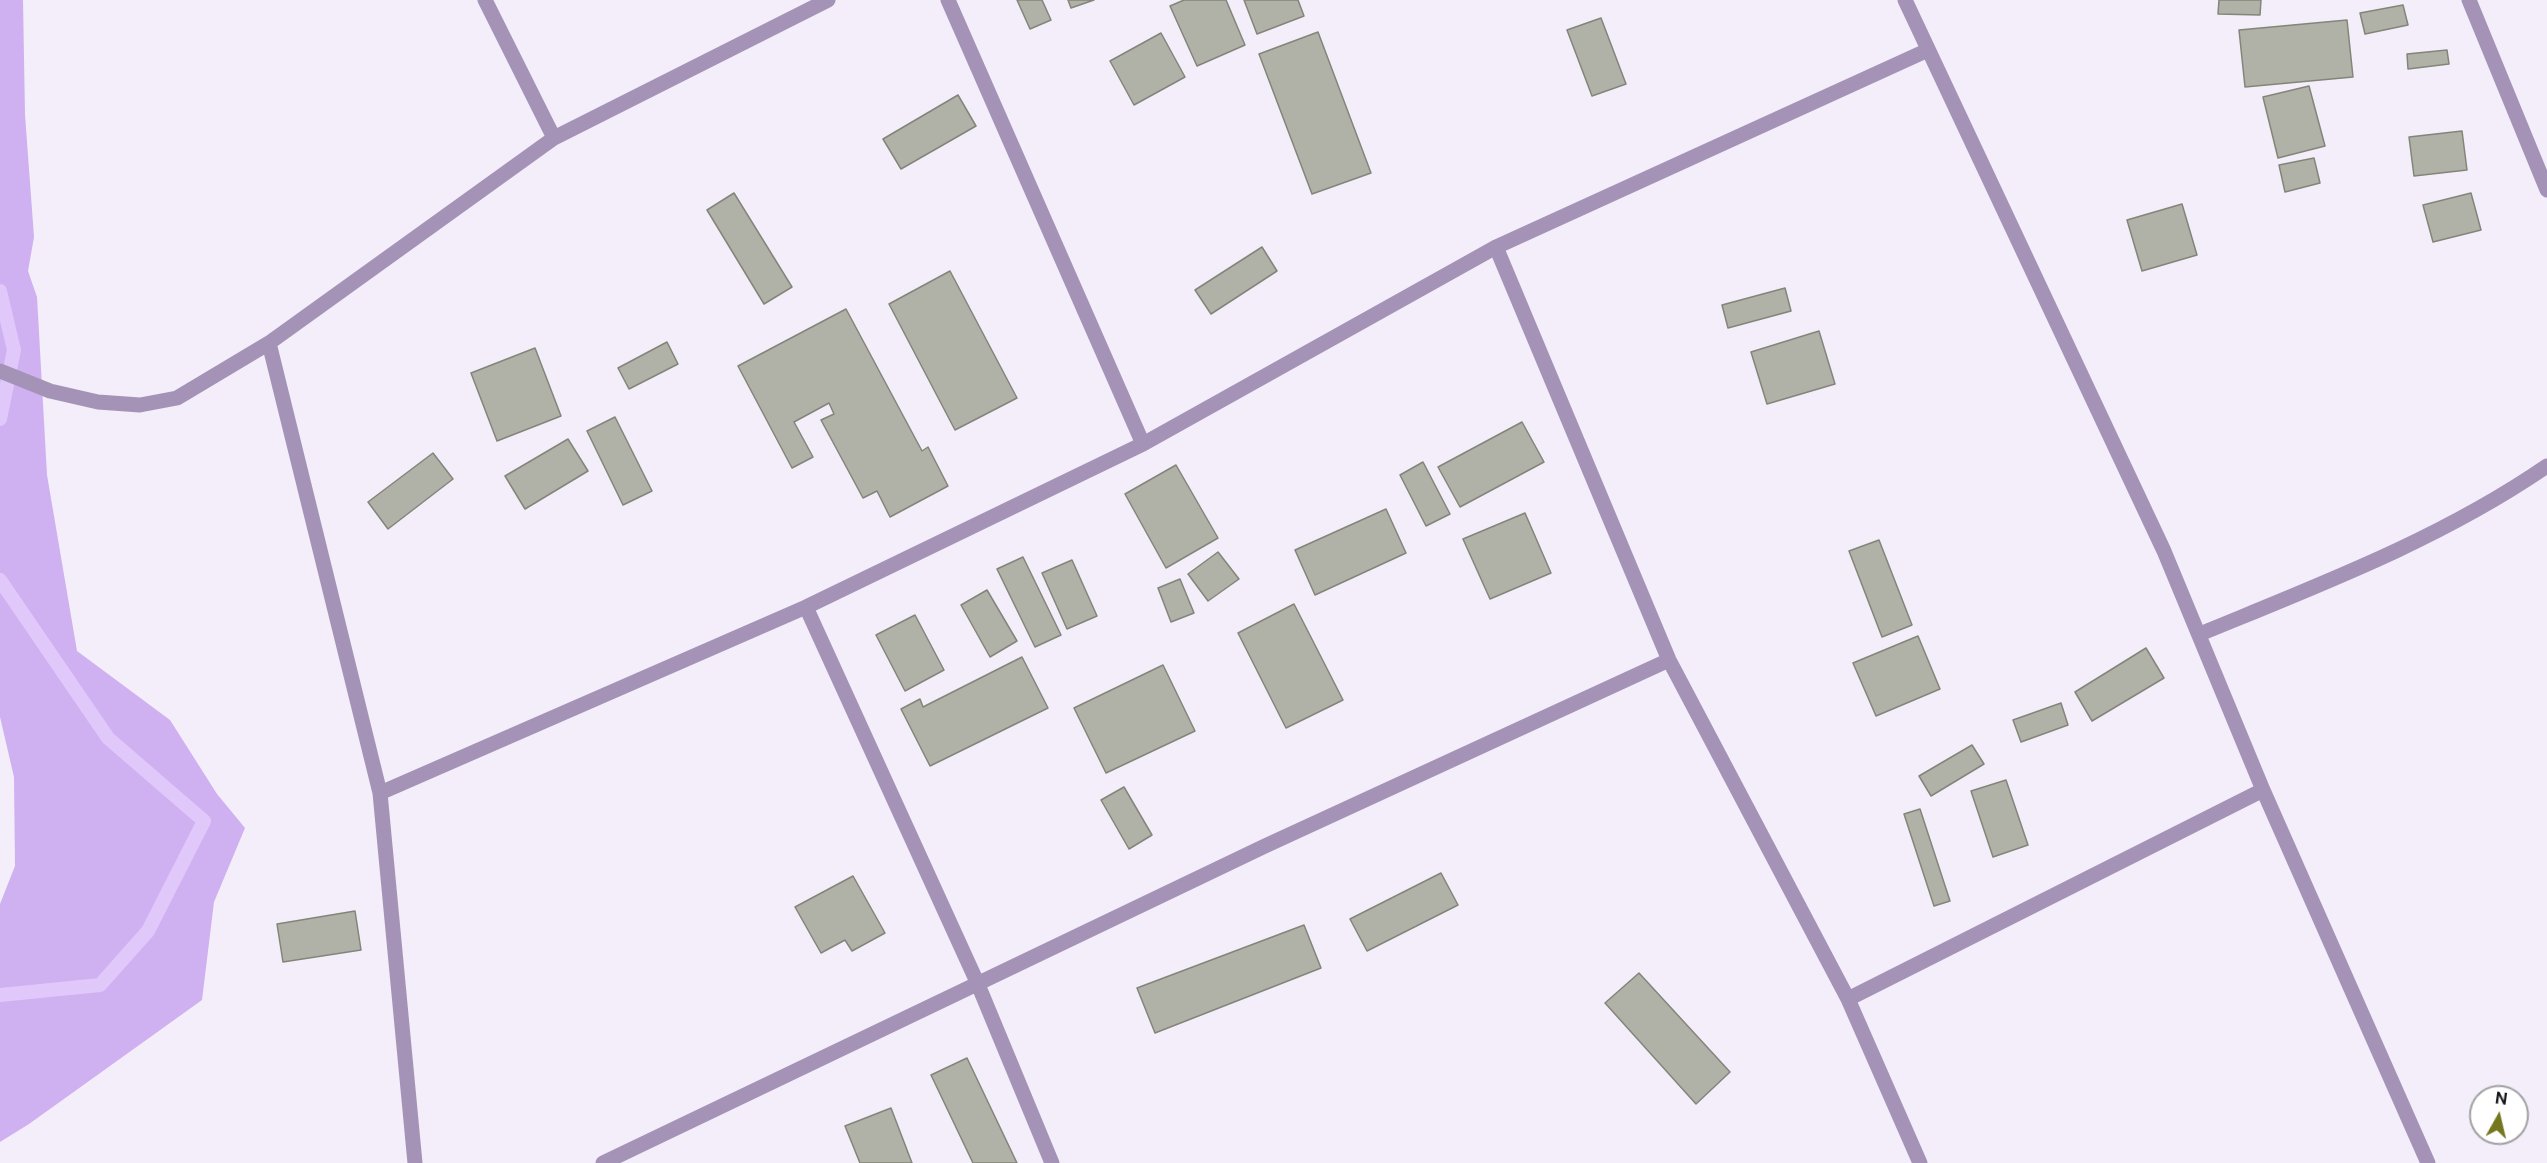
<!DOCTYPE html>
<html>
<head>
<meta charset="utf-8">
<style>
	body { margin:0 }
	#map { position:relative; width:2547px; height:1163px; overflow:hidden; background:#f3eef9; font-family:"Public Sans",sans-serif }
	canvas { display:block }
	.north { position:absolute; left:2469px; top:1085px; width:60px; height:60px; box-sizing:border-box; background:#fff; border:2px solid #a2a1a3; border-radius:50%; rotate:8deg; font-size:16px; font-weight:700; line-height:24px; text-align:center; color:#171519 }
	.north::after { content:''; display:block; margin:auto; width:21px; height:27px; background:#75771e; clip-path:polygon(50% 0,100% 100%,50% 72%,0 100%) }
</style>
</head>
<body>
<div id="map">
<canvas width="2547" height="1163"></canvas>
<div class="north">N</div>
</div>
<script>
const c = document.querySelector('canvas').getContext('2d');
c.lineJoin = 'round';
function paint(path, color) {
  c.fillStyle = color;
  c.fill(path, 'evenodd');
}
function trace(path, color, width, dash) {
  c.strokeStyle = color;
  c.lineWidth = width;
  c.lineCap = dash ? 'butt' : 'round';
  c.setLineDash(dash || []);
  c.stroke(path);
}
paint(new Path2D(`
	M0 0H23L25 115 34 237 28 271 37 297 47 475 77 651 170 720 217 794 245 828 214 902 202 1000 29 1124 0 1142V904L15 866 14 777 0 717Z`), '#cfb0f0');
trace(new Path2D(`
	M0 291 14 350 0 419
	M0 580 108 738 204 821 148 931 100 985 0 995`), '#e0c8fa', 14);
const building = new Path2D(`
	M1017 0H1042L1051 20 1030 29Z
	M1068 0H1094L1071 8Z
	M1184 0H1226L1245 45 1197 66 1170 6Z
	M1244 0H1298L1304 16 1257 34Z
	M2219 0H2261L2260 15 2218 14Z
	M2403 5 2408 25 2365 34 2360 13Z
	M1601 18 1626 84 1592 96 1567 30Z
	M2347 20 2353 77 2245 87 2239 30Z
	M1318 32 1371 173 1312 194 1259 54Z
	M1161 33 1185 77 1134 105 1110 61Z
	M2447 50 2449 64 2408 69 2407 54Z
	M2309 86 2325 146 2278 158 2263 97Z
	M958 95 976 126 901 169 883 139Z
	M2462 131 2467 170 2414 176 2409 137Z
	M2314 158 2320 183 2285 192 2279 165Z
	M734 193 792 287 764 304 707 210Z
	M2471 193 2481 230 2433 242 2423 205Z
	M2182 204 2197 255 2142 271 2127 220Z
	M1262 247 1277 271 1211 314 1195 290Z
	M950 271 1017 398 955 430 889 304Z
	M1785 288 1791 311 1728 328 1722 305Z
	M846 309 922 451 928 447 948 486 890 517 877 491 863 498 821 420 834 414 829 403 794 422 813 457 792 468 738 366Z
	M1819 331 1835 384 1767 404 1751 352Z
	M667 342 678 364 629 389 618 368Z
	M535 348 561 416 497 441 471 373Z
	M615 417 652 491 623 505 587 431Z
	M1522 422 1544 462 1460 507 1438 467Z
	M568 439 588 471 525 509 505 476Z
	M433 453 453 479 388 529 368 502Z
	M1423 462 1450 514 1426 526 1400 475Z
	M1176 465 1218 538 1166 568 1125 494Z
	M1386 509 1406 553 1315 595 1295 550Z
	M1525 513 1551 573 1490 599 1463 539Z
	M1879 540 1912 625 1882 637 1849 551Z
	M1218 552 1239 579 1208 601 1188 574Z
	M1023 557 1061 635 1035 647 997 569Z
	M1072 560 1097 616 1067 629 1042 573Z
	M1180 579 1194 613 1171 622 1158 588Z
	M987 590 1017 641 990 657 961 605Z
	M1294 604 1343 700 1286 728 1238 633Z
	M915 615 944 670 905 691 876 635Z
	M1918 636 1940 689 1876 716 1853 663Z
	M2146 648 2164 678 2092 721 2075 692Z
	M1022 657 1048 708 930 766 901 709 920 699 923 707Z
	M1163 665 1195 731 1106 773 1074 708Z
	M2061 703 2068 725 2021 742 2013 720Z
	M1972 745 1984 764 1931 796 1919 776Z
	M2006 780 2028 845 1993 857 1971 791Z
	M1124 787 1152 835 1129 849 1101 800Z
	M1920 809 1950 901 1934 906 1904 814Z
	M1441 873 1458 905 1367 951 1350 919Z
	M853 876 885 933 852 951 845 940 821 953 795 907Z
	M355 911 361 950 283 962 277 924Z
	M1304 925 1321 968 1155 1033 1137 988Z
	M1639 973 1730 1072 1696 1104 1605 1003Z
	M967 1058 1017 1163H973L931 1075Z
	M891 1108 912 1163H860L845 1126Z`);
paint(building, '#b1b2a7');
trace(building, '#84857a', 1.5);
trace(new Path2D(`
	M485 0 554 138
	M948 0 1143 444
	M1905 0 2164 551 2263 790 2428 1163
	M2469 0 2547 190
	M1496 247 1669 660 1848 999 1920 1163
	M269 343 380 793 415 1163
	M0 371 50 391 98 402 140 405 177 398 269 343 554 138 828 0
	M806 607 977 982 1052 1163
	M2200 634C2319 585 2441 539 2547 466
	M380 793 806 607 1143 444 1496 247 1928 50
	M1848 999 2263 790
	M603 1163 1265 846 1669 660`), '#a593b7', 15);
</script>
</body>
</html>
